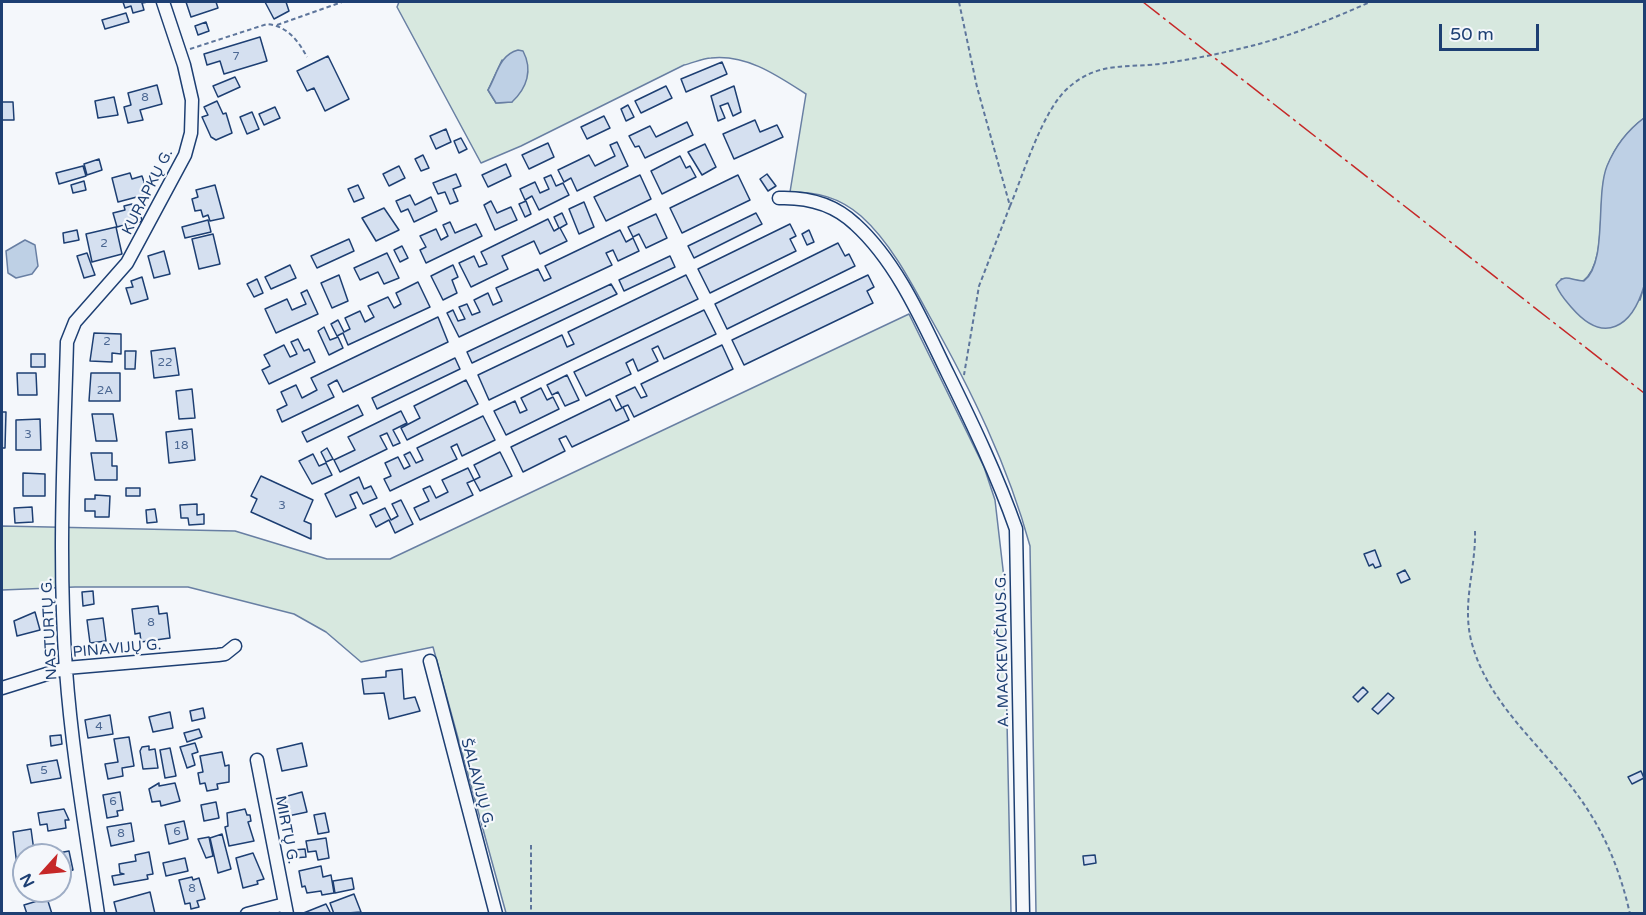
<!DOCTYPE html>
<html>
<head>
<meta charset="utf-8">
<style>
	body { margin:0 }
	#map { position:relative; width:1646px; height:915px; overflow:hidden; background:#f4f7fb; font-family:"Varela Round",sans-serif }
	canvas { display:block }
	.frame { position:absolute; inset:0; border:3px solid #1d3f73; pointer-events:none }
	.north { position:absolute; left:12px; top:843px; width:60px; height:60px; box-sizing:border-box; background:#f4f7fb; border:2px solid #9eadc5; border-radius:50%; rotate:243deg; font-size:16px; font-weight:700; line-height:24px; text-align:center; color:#1d3f73 }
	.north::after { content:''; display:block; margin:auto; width:21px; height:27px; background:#c62828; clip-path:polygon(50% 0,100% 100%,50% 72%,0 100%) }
	.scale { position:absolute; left:1439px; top:24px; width:100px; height:27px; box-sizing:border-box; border:3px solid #1d3f73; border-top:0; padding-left:8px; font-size:18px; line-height:21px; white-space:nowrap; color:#1d3f73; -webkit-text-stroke:4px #f4f7fb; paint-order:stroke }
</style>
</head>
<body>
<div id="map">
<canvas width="1646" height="915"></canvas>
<div class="frame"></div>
<div class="north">N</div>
<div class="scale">50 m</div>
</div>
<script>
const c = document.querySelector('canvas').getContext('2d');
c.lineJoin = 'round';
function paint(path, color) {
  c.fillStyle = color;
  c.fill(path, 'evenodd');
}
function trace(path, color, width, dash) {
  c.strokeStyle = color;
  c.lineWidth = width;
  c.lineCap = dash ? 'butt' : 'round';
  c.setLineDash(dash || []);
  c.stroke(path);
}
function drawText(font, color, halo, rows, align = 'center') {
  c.font = font + ' "Varela Round",sans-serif';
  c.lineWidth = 4.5;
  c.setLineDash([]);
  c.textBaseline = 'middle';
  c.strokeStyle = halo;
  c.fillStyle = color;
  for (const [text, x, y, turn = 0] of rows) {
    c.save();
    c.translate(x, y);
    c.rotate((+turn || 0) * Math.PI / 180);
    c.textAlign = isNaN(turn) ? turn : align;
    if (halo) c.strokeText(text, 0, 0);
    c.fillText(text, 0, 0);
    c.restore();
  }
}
const green = new Path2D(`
	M399 2H1644V118C1628 130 1615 146 1608 165 1595 196 1609 262 1583 281L1561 279 1640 300 1644 286V913H1036L1030 546C1008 465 971 390 930 317 911 282 891 243 861 216 839 197 817 192 790 192L806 94C778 76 747 54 711 58 703 58 693 63 684 65L521 146 481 163 397 7ZM502 60 512 102 496 103 488 90Z
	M909 314 984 467 995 500 1004 578 1011 913H506L433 647 361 662 326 632 294 614 188 587H75L2 590V526L235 531 327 559H390Z`);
paint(green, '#d7e8df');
trace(green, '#687fa3', 1.5);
const water = new Path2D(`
	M518 50 523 51C533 70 527 88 512 102L496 103 488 90C497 75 499 55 518 50Z
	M1644 118V286C1632 327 1604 345 1572 308 1565 300 1560 295 1556 285 1565 272 1571 281 1584 281 1608 262 1595 196 1607 166 1615 147 1628 130 1644 118Z
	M25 240 35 245 38 266 32 274 16 278 8 273 6 251Z`);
paint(water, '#bed0e5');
trace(water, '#687fa3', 1.5);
const building = new Path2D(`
	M123 2H148L142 3 144 10 133 13 131 6 125 8Z
	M186 2H216L218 8 191 17Z
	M265 2H286L289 11 274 19Z
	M126 13 129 22 105 29 102 20Z
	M206 22 209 31 198 35 195 26Z
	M260 37 267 61 224 74 220 61 207 65 204 54Z
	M328 56 349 99 325 111 314 88 307 91 297 71Z
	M722 62 727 74 686 92 681 79Z
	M235 77 240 87 218 97 213 86Z
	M157 85 162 104 140 110 143 120 128 123 124 107 131 105 128 93Z
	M666 86 672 98 641 113 635 101Z
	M734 86 741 112 733 116 728 103 720 106 725 118 718 121 711 96Z
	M114 97 118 115 98 118 95 101Z
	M217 101 223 114 226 113 232 133 216 140 211 137 202 117 208 115 204 107Z
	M2 102H13L14 120H2Z
	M628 105 634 117 626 121 621 109Z
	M275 107 280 118 264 125 259 114Z
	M252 112 259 129 247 134 240 117Z
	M604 116 610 128 587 139 581 127Z
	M755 120 760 132 777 125 783 137 734 159 723 134Z
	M687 122 693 135 645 158 639 146 635 147 629 136 650 126 656 137Z
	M446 129 451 142 436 149 430 136Z
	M461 138 467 149 459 153 454 141Z
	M617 142 628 166 577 191 571 178 564 182 558 170 589 155 595 166 615 156 610 145Z
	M548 143 554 157 529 169 522 155Z
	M705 144 716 167 702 175 688 152Z
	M423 155 429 168 421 171 415 159Z
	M680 156 686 168 690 166 696 177 662 194 651 171Z
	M99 159 102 170 87 175 84 164Z
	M506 164 511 176 488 187 482 175Z
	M83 166 86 176 59 184 56 173Z
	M399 166 405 178 389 186 383 174Z
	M130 173 132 179 142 176 148 194 118 202 112 178Z
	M456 174 461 186 453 189 458 201 450 204 445 192 438 194 433 183Z
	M767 174 776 186 768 191 760 179Z
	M551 175 556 186 563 183 569 195 539 210 532 196 525 200 520 189 535 182 540 193 549 189 544 178Z
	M640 175 651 199 606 221 594 197Z
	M738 175 750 200 682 233 670 208Z
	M84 181 86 190 73 193 71 185Z
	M215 185 224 218 210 221 208 215 203 217 201 210 195 211 192 199 198 197 196 190Z
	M358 185 364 198 354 202 348 189Z
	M410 195 415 205 431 197 437 211 414 222 408 209 401 212 396 201Z
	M491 201 497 213 511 207 517 220 495 230 484 205Z
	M526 201 531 214 525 217 519 204Z
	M584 202 594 227 579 234 569 209Z
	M132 204 133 208 139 206 142 221 125 228 124 225 117 227 113 213 125 210 124 206Z
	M384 208 399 230 376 241 362 218Z
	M562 213 567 224 560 228 567 241 540 254 534 241 502 256 508 269 471 287 459 263 474 256 479 267 487 264 481 252 548 219 554 231 559 228 554 217Z
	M756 213 762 224 694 258 688 246Z
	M656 214 667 238 646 248 639 234 633 237 628 227Z
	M208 220 211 232 185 238 182 227Z
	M450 222 455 233 476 224 482 236 426 263 420 250 426 247 420 236 436 229 441 240 448 236 443 225Z
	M790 224 796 236 790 239 796 251 710 293 698 269Z
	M116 227 122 254 92 262 86 234Z
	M77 230 79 240 64 243 63 233Z
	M620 230 626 242 633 238 639 251 618 261 613 250 606 253 612 265 459 337 447 313 453 310 458 321 465 319 459 307 467 304 472 315 480 312 474 300 488 293 493 305 502 301 496 288 538 269 544 281 551 278 545 266Z
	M809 230 814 242 807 245 802 234Z
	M213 234 220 264 199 269 192 239Z
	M349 239 354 251 317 268 311 256Z
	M838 243 845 256 849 254 855 266 727 329 715 304Z
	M402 246 408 258 400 262 394 250Z
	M164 251 170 274 154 278 148 256Z
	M87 253 95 275 84 278 77 256Z
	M387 253 399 278 384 284 378 272 360 280 354 268Z
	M670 256 675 267 624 291 619 280Z
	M290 265 296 278 271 289 265 277Z
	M453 265 458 277 452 280 457 293 443 300 431 276Z
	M339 275 348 301 332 308 321 283Z
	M686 275 698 299 489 400 478 375 562 335 567 347 574 344 568 332Z
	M868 275 874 287 867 291 873 303 744 365 732 340Z
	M142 277 148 299 131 304 126 288 133 287 131 281Z
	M257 279 263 293 254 297 247 284Z
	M418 282 430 307 348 345 343 333 337 336 331 324 338 320 344 332 350 329 345 318 360 311 365 322 374 317 368 306 388 297 394 308 401 304 396 293Z
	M611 284 617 294 472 363 467 352Z
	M307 290 318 314 276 333 265 309 287 299 292 310 306 304 301 293Z
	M704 310 716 334 664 359 658 346 652 349 658 361 638 371 633 359 626 363 631 374 586 396 574 372Z
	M438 317 448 342 343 392 337 380 328 385 334 397 282 422 277 410 287 405 281 392 296 385 302 398 317 390 311 378Z
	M324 327 330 340 338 337 343 348 329 355 318 331Z
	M94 333 121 334V354L112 353V362L90 361Z
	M298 339 304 351 309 349 315 362 269 384 262 370 270 366 264 355 284 345 290 357 297 354 291 342Z
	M722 345 733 369 634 417 628 405 623 407 629 420 572 447 566 436 559 439 565 451 523 472 511 447 610 399 616 411 622 408 616 396 635 387 641 398 647 396 641 384Z
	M175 348 179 375 154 378 151 351Z
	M125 351H136L135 369H125Z
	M31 354H45V367H31Z
	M455 358 460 369 377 409 372 398Z
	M17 373H36L37 395H18Z
	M91 373H120V401H89Z
	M567 375 579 400 565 406 558 392 552 395 547 385Z
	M466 380 478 404 407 440 401 428 420 418 414 406Z
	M541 388 547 400 553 397 559 409 506 435 494 411 515 401 520 413 527 410 521 398Z
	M192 389 195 418 179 419 176 391Z
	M358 405 363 415 307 442 302 432Z
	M401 411 407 423 393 430 400 443 393 446 387 433 380 436 387 449 340 472 334 460 355 450 348 437Z
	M2 412H6L5 448H2Z
	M92 414H113L117 441H96Z
	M483 416 495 440 462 456 457 444 451 447 457 459 390 491 384 479 391 476 385 463 398 457 404 469 410 466 404 455 410 452 416 463 423 460 417 448Z
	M40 419 41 450H16V420Z
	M192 429 195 460 169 463 166 432Z
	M327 448 333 459 326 462 321 452Z
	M500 452 512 476 480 491 474 480 480 477 474 465Z
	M91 453H112V466H117V480H95Z
	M313 454 319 466 326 463 332 475 312 484 299 461Z
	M468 468 474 480 467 483 473 495 420 520 414 508 429 501 423 489 430 486 436 498 448 492 442 480Z
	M23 473 45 474V496H23Z
	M261 476 313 500 304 521 311 524V539L251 512 257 499 251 496Z
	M359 477 364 489 371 486 377 498 363 504 357 492 350 495 356 508 336 517 325 494Z
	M126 488H140V496H126Z
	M95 495 110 496 109 517H95V511H85V499H95Z
	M401 500 413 524 395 533 389 520 376 527 370 515 385 508 391 520 398 516 392 504Z
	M197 504V515L204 514V524L189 525 188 518H181L180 505Z
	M32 507 33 522 15 523 14 508Z
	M155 509 157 522 147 523 146 510Z
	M1375 550 1381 566 1375 568 1373 564 1369 566 1364 554Z
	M1405 570 1410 579 1401 583 1397 574Z
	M93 591 94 604 83 606 82 592Z
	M158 606 159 614 167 613 170 638 141 642 140 633 135 634 132 609Z
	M35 612 40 630 17 636 14 621Z
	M103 618 106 641 90 643 87 620Z
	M402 669 404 699 415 697 420 711 389 719 384 693 364 694 362 679 386 677V671Z
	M1363 687 1368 692 1358 702 1353 697Z
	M1388 693 1394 698 1378 714 1372 709Z
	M203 708 205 718 192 721 190 711Z
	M170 712 173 728 153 732 149 717Z
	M110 715 113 734 88 738 85 720Z
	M199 729 202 737 187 742 184 733Z
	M61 735 62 744 51 746 50 736Z
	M129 737 134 766 122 768 123 776 108 779 105 764 118 762 114 739Z
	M195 743 198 752 192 754 195 765 187 768 180 747Z
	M302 743 307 766 282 771 277 749Z
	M149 746V750L155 749 158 768 143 769 140 751 142 747Z
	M170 748 176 776 165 778 160 750Z
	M222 752 225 766 229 765V782L217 784 218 789 207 791 205 783 200 784 198 773 203 772 200 756Z
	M57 760 61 778 31 783 27 765Z
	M1641 771 1644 778 1632 784 1628 777Z
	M159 783V786L175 783 180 801 161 806 160 801 152 802 149 789Z
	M120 792 123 810 117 811 118 816 107 818 103 795Z
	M302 792 307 812 288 816 284 797Z
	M216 802 219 818 204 821 201 805Z
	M64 809 69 820H65L66 828 48 831 47 824 40 825 38 813Z
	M245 809 247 815H250L251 821 248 822 254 841 229 846 225 827 228 826 227 813Z
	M325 813 329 832 318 834 314 815Z
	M184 821 188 839 169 844 165 825Z
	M131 823 134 841 111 846 107 827Z
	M31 829 34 851 41 850 42 855H24V865L17 866 13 832Z
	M222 834 231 869 218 873 210 838Z
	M209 837 213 856 206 858 198 839Z
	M326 838 329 858 318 860 316 851 308 852 306 841Z
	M305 849 306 857 294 858 293 850Z
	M69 851 73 870 60 873V855H48Z
	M149 852 153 874 147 875 148 879 114 885 112 876 124 874 120 873 119 864 136 861 135 855Z
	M253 853 264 879 257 881 258 884 243 888 236 858Z
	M1095 855 1096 863 1084 865 1083 856Z
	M185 858 188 871 166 876 163 863Z
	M321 866 323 877 331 875 334 893 322 895 321 891 307 893 305 886 302 887 299 871Z
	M192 877 193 880 199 878 205 899 197 901 199 907 191 909 190 903 185 904 179 880Z
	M352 878 354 889 335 893 333 881Z
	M31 891H60V892L33 899Z
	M150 892 155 914H117L114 902Z
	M354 894 361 912 334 914 330 903Z
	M47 898 52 914H27L24 905Z
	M326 904 331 914H301Z`);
paint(building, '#d5e0f0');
trace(building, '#1d3f73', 1.5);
const street = new Path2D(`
	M779 198C807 197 834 204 855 224 898 263 923 323 948 374 973 425 997 475 1016 529L1023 914
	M430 661 496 914
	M2 688 66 668 218 655 225 654 235 646
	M257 760 287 914
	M98 914C86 832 72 752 66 670 58 561 64 451 67 342L75 322 127 263 185 155 191 133 192 100 184 65 163 2
	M247 914 285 904`);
trace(street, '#1d3f73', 15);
trace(new Path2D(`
	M959 2 977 87 1010 206 979 286 964 375
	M277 25 342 2
	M190 49 267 24C287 26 298 40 307 57
	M1010 206C1024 173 1042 111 1068 88 1099 60 1128 69 1166 63 1194 59 1223 53 1251 46 1291 36 1332 19 1370 2
	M1475 531C1476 568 1462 602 1471 640 1487 704 1542 745 1579 797 1605 833 1620 870 1630 914
	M531 845V914`), '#5e769c', 2, [4.5, 3]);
trace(street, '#f4f7fb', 12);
trace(new Path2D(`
	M1143 2 1644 393`), '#c62828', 1.5, [21, 4.5, 3, 4.5]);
drawText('12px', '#4b6792', null, [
	["7",236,57],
	["8",145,98],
	["2",104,244],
	["2",107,342],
	["22",165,363],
	["2A",105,391],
	["3",28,435],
	["18",181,446],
	["3",282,506],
	["8",151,623],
	["4",99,727],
	["5",44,771],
	["6",113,802],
	["6",177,832],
	["8",121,834],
	["8",192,889]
]);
drawText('15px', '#1d3f73', '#f4f7fb', [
	["KURAPKŲ G.",148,192,-63],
	["NASTURTŲ G.",50,629,-93],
	["PINAVIJŲ G.",117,649,-5],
	["A. MACKEVIČIAUS G.",1003,650,-91],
	["ŠALAVIJŲ G.",477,783,75],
	["MIRTŲ G.",286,830,79]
]);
</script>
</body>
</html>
